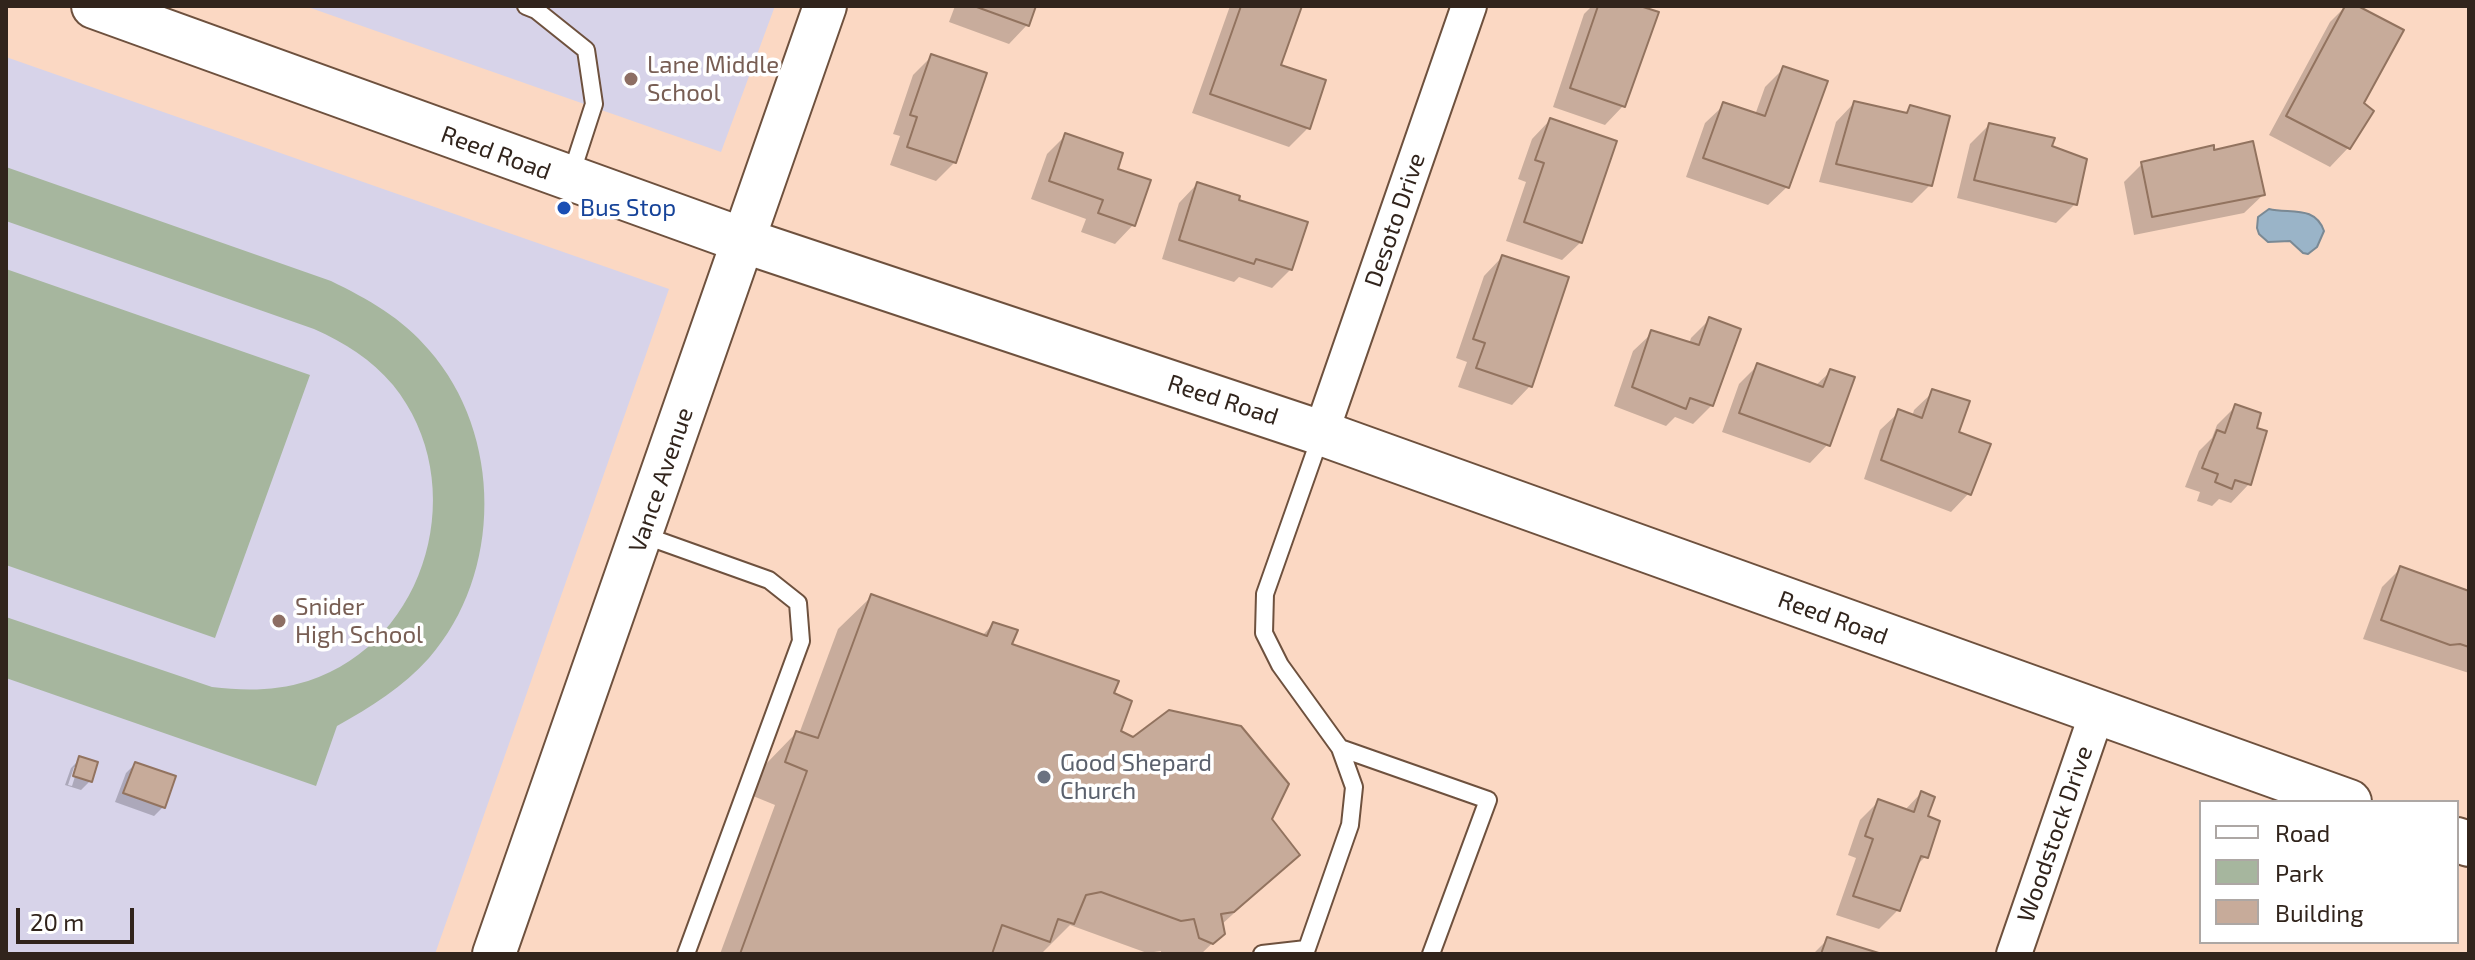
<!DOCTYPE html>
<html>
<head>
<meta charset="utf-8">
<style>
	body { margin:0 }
	#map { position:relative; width:2475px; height:960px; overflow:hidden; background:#fbd8c3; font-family:"Exo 2",sans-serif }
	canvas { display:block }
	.frame { position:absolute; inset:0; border:8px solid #31241c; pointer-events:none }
	.legend { position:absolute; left:2199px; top:800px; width:260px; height:144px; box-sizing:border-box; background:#fff; border:2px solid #ada7a4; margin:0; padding:10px 14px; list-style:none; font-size:24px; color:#31241c }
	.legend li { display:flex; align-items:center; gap:16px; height:40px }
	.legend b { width:40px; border:2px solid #ada7a4 }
	.scale { position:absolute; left:16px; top:908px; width:118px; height:36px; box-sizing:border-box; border:4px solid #31241c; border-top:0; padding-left:10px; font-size:24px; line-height:28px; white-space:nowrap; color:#31241c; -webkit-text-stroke:6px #fff; paint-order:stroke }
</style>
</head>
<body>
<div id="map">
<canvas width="2475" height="960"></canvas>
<div class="frame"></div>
<ul class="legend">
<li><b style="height:10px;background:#fff"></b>Road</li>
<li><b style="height:22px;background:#a6b69e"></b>Park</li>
<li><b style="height:22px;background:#c7ab9a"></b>Building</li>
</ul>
<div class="scale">20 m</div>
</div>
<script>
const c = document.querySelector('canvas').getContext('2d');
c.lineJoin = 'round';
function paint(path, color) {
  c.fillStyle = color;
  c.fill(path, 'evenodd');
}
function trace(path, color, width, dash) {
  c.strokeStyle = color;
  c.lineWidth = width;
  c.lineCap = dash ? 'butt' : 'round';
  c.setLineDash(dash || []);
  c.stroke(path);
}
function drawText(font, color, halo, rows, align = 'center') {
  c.font = font + ' "Exo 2",sans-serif';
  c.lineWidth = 7;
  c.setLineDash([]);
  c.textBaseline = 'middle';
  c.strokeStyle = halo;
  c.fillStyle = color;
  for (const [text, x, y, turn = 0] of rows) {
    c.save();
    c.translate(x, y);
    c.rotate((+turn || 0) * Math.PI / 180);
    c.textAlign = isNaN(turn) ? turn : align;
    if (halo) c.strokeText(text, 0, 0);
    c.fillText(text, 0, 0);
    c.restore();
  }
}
paint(new Path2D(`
	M305 6H775L721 152Z
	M6 57 669 289 435 954H6Z`), '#d7d3e9');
paint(new Path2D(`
	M6 167 331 281C368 299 402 318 429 350 503 434 503 574 429 658 403 687 371 707 337 726L316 786 6 678V617L212 687C245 691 276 691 308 681 429 642 472 482 393 385 371 359 345 343 314 329L6 221Z
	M6 269 310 375 215 638 6 565Z`), '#a6b69e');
const water = new Path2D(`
	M2269 209C2290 214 2315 205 2324 231L2317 247 2308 254 2303 253 2290 241 2268 242 2259 234 2257 228 2258 217Z`);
paint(water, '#9ab4c8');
trace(water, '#7a8994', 2);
paint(new Path2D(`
	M955 6H1034L1027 25 1009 44 949 22Z
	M1230 6H1300L1279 66 1308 128 1289 147 1192 113Z
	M1592 6H1634L1623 106 1605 125 1553 107 1584 14Z
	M2346 6H2354L2361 104 2348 148 2330 167 2269 135 2330 22Z
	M932 56 955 162 936 181 890 165 900 136 893 134 913 75Z
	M1783 69 1787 187 1768 205 1686 177 1705 123 1724 105 1755 115 1765 87Z
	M1854 103 1904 114 1911 108 1930 185 1912 203 1819 182 1836 122Z
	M1550 120 1581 242 1562 260 1506 241 1526 182 1518 179 1532 139Z
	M1989 125 2049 147 2075 204 2056 223 1957 198 1970 144Z
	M1066 135 1115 170 1133 225 1115 244 1081 232 1086 219 1031 199 1047 154Z
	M2212 153 2263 195 2244 213 2134 235 2124 182 2142 164Z
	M1197 184 1237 201 1291 269 1272 288 1239 277 1234 282 1162 259 1179 203Z
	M1502 257 1530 386 1512 405 1458 387 1467 362 1456 358 1484 276Z
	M1710 319 1712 405 1693 424 1675 417 1666 426 1614 406 1633 351 1652 333 1689 344 1691 338Z
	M1758 365 1815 386 1830 372 1828 444 1810 463 1722 432 1739 384Z
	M1933 392 1956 433 1969 493 1951 512 1864 479 1880 430 1899 412 1912 417 1914 410Z
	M2236 406 2249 484 2231 503 2219 499 2212 506 2197 501 2200 492 2185 487 2199 451 2212 438 2217 425Z
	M2400 569 2469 593V673L2363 639 2382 587Z
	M872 596 982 636 993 624 1010 645 1112 694 1118 732 1269 819 1298 855 1221 925 1223 933 1201 954H1161V951L1147 953 1070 925 1041 954H720L775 805 753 796 763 767 796 733 799 734 838 629Z
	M80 759 90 781 81 790 65 785 71 768ZM74 767H78L72 786 68 785Z
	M135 764 163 807 154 816 115 802 126 773Z
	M1921 793 1925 817 1926 856 1914 868 1898 910 1879 929 1836 915 1856 858 1848 855 1860 820 1879 801 1904 811Z
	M1827 940 1875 954H1813Z`), '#0003');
const building = new Path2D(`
	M974 6H1036L1029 26Z
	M1241 6H1302L1281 65 1326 80 1310 129 1210 94Z
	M1598 6H1640L1659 12 1625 107 1570 88Z
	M2345 6H2358L2404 30 2364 103 2374 111 2350 149 2286 116Z
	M931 54 987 73 956 163 907 147 917 117 910 115Z
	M1783 66 1828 81 1789 188 1703 158 1723 102 1765 116Z
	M1854 101 1907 113 1910 105 1950 116 1932 186 1836 164Z
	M1550 118 1617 141 1582 243 1524 222 1544 163 1535 160Z
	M1989 123 2055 138 2052 146 2087 159 2077 205 1974 180Z
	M1065 133 1123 153 1118 169 1151 180 1135 226 1098 213 1103 200 1049 181Z
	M2253 141 2265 195 2152 217 2141 162 2214 145V150Z
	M1197 182 1240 196 1239 200 1308 222 1292 270 1256 259 1254 264 1179 240Z
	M1502 255 1569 277 1532 387 1476 368 1485 343 1473 339Z
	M1709 317 1741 329 1713 406 1690 398 1686 409 1632 387 1651 330 1699 345Z
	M1757 363 1823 387 1830 369 1855 377 1830 446 1739 413Z
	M1932 389 1970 401 1959 432 1991 444 1971 495 1881 460 1898 409 1922 418Z
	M2235 404 2261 413 2257 428 2267 431 2251 485 2235 480 2232 489 2215 482 2218 474 2202 468 2217 430 2225 433Z
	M2400 566 2469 591V647L2460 644 2450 645 2381 620Z
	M871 594 987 636 993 622 1018 630 1012 644 1119 681 1114 693 1132 701 1121 731 1133 737 1169 710 1241 726 1289 784 1272 819 1300 855 1234 912 1221 914 1225 934 1213 944 1199 938 1194 919 1181 921 1101 892 1086 895 1074 924 1058 919 1050 942 1002 925 992 954H740L807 771 785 762 796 731 818 738Z
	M79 756 98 762 92 782 73 776Z
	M135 762 176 776 165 808 123 793Z
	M1921 791 1935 797 1928 816 1940 821 1928 858 1921 856 1900 911 1853 896 1873 839 1865 836 1878 799 1914 812Z
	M1827 937 1882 954H1821Z`);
paint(building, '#c7ab9a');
trace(building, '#92735f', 2);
const service = new Path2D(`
	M526 6 536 10 586 50 594 104 570 178
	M643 535 769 580 798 603 801 641 686 954
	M1340 748 1488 800 1431 954
	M1262 954 1306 949
	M1305 954 1350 825 1354 787 1340 748 1280 665 1264 633 1265 594 1321 435`);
const minor = new Path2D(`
	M1321 433 1469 6
	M2014 954 2097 713`);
const tertiary = new Path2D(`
	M494 954 825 6`);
const secondary = new Path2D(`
	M94 6 745 241 1321 433 2349 802
	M2457 840 2469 844`);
trace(service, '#6e513e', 20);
trace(minor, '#6e513e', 38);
trace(tertiary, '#6e513e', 46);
trace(secondary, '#6e513e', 48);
trace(service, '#fff', 16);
trace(minor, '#fff', 34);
trace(tertiary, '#fff', 42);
trace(secondary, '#fff', 44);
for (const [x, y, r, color] of [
	[631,79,8,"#8d6e63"],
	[564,208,8,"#1a4fb4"],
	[279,621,8,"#8d6e63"],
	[1044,777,8,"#6b7280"]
]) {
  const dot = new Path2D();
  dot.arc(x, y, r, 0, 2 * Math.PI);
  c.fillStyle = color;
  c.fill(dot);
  trace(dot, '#fff', 3);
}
drawText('24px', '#785e54', '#fff', [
	["Lane Middle",647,65],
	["School",647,93],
	["Snider",295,607],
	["High School",295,635]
], 'left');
drawText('24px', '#31241c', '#fff', [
	["Reed Road",496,153,20],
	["Desoto Drive",1395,220,-71],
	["Reed Road",1223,400,18],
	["Vance Avenue",661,480,-71],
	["Reed Road",1833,618,20],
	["Woodstock Drive",2055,834,-71]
]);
drawText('24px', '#164399', '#fff', [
	["Bus Stop",580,208]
], 'left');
drawText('24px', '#5b616d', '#fff', [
	["Good Shepard",1060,763],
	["Church",1060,791]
], 'left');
</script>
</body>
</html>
